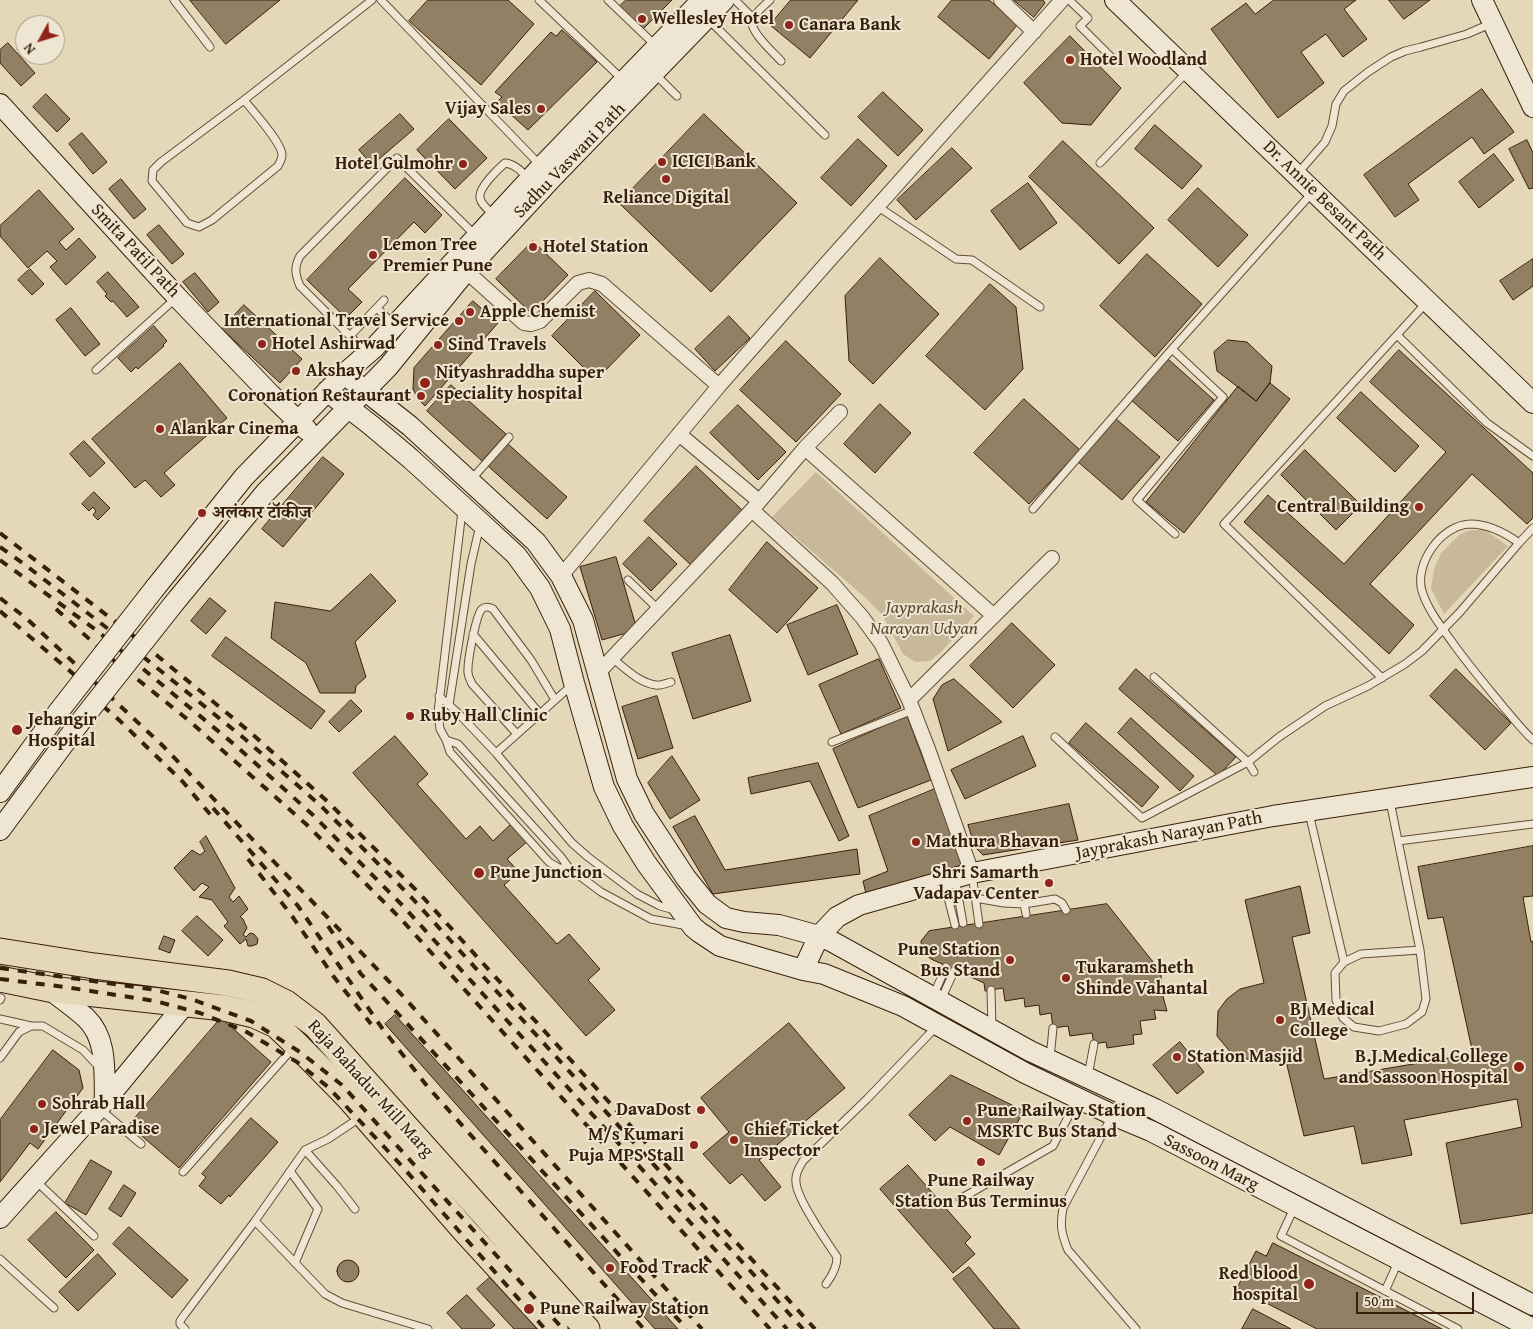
<!DOCTYPE html>
<html>
<head>
<meta charset="utf-8">
<style>
	body { margin:0 }
	#map { position:relative; width:1533px; height:1329px; overflow:hidden; background:#e5d8b9; font-family:"Gentium Book Plus",serif }
	canvas { display:block }
	.north { position:absolute; left:15px; top:15px; width:50px; height:50px; box-sizing:border-box; background:#eee6d2; border:1px solid #a59782; border-radius:50%; rotate:231deg; font-size:14px; font-weight:700; line-height:20px; text-align:center; color:#38200b }
	.north::after { content:''; display:block; margin:auto; width:18px; height:22px; background:#8f2418; clip-path:polygon(50% 0,100% 100%,50% 72%,0 100%) }
	.scale { position:absolute; left:1356px; top:1292px; width:118px; height:22px; box-sizing:border-box; border:2px solid #38200b; border-top:0; padding-left:6px; font-size:15px; line-height:18px; white-space:nowrap; color:#38200b; -webkit-text-stroke:4px #eee6d2; paint-order:stroke }
</style>
</head>
<body>
<div id="map">
<canvas width="1533" height="1329"></canvas>
<div class="north">N</div>
<div class="scale">50 m</div>
</div>
<script>
const c = document.querySelector('canvas').getContext('2d');
c.lineJoin = 'round';
function paint(path, color) {
  c.fillStyle = color;
  c.fill(path, 'evenodd');
}
function trace(path, color, width, dash) {
  c.strokeStyle = color;
  c.lineWidth = width;
  c.lineCap = dash ? 'butt' : 'round';
  c.setLineDash(dash || []);
  c.stroke(path);
}
function drawText(font, color, halo, rows, align = 'center') {
  c.font = font + ' "Gentium Book Plus","Noto Serif Devanagari",serif';
  c.lineWidth = 4;
  c.setLineDash([]);
  c.textBaseline = 'middle';
  c.strokeStyle = halo;
  c.fillStyle = color;
  for (const [text, x, y, turn = 0] of rows) {
    c.save();
    c.translate(x, y);
    c.rotate((+turn || 0) * Math.PI / 180);
    c.textAlign = isNaN(turn) ? turn : align;
    if (halo) c.strokeText(text, 0, 0);
    c.fillText(text, 0, 0);
    c.restore();
  }
}
paint(new Path2D(`
	M816 472 974 616 940 653 930 661 915 662 903 654 883 616 867 599 772 517Z
	M1471 530H1485L1508 546 1444 614 1431 588 1434 569 1441 553 1460 534Z`), '#c8b99b');
const building = new Path2D(`
	M190 0H280L226 44Z
	M428 0H508L534 24 481 85 409 21Z
	M626 0H672L642 30 619 7Z
	M791 0H858L810 58 770 25Z
	M952 0H989L1018 24 989 59 938 17Z
	M1014 0H1043L1045 3 1034 17Z
	M1274 0H1356L1344 9 1367 39 1343 57 1326 34 1301 52 1324 83 1278 118 1211 29 1246 3 1255 14Z
	M1389 0H1430L1404 19Z
	M562 30 597 62 528 130 497 102 502 97 495 92 551 32 556 36Z
	M1070 36 1121 88 1091 125 1062 123 1024 83Z
	M8 43 35 73 21 86 0 63V50Z
	M1482 89 1514 132 1484 154 1472 137 1408 184 1419 200 1395 217 1364 175Z
	M883 92 923 130 898 156 858 117Z
	M46 94 70 119 57 132 33 107Z
	M400 114 414 129 372 165 359 150Z
	M704 114 797 203 711 292 619 203Z
	M449 119 487 158 455 189 417 150Z
	M1155 125 1202 166 1182 189 1135 149Z
	M82 133 107 162 93 174 69 144Z
	M858 139 887 166 851 206 821 178Z
	M1527 140 1533 153V188L1529 189 1509 149Z
	M1063 141 1154 228 1119 264 1029 177Z
	M952 148 972 168 916 220 897 200Z
	M1494 154 1514 180 1479 208 1459 182Z
	M405 178 442 215 425 233 414 222 348 289 362 302 346 318 307 280Z
	M121 179 146 209 134 219 109 189Z
	M1028 183 1057 223 1020 250 991 211Z
	M1198 188 1248 235 1218 267 1168 220Z
	M39 190 74 229 59 242 66 250 79 238 96 257 66 285 50 267 57 261 47 251 28 268 0 236V226Z
	M159 225 184 254 172 264 147 235Z
	M533 241 568 275 531 313 496 279Z
	M1147 254 1202 304 1155 357 1100 306Z
	M880 258 939 314 873 384 849 361 845 296Z
	M1533 259V286L1513 300 1500 281Z
	M30 269 44 284 32 295 18 280Z
	M108 272 139 307 127 317 113 301 111 302 105 296 107 294 97 282Z
	M195 273 219 302 208 312 183 282Z
	M990 284 1016 307 1023 369 985 410 926 356Z
	M595 291 640 335 596 380 552 336Z
	M473 301 498 323 425 406 418 399 413 389 414 368Z
	M244 305 302 359 280 383 222 329Z
	M71 308 100 344 85 356 56 320Z
	M729 316 750 338 715 371 695 349Z
	M154 326 167 341 163 345 164 346 138 369 136 367 131 372 118 358Z
	M1228 340 1247 342 1272 366 1270 383 1256 401 1217 371 1214 352Z
	M786 341 841 394 796 442 740 390Z
	M1399 350 1533 473V518L1527 524 1472 474 1370 584 1414 625 1389 654 1244 522 1268 495 1344 564 1446 452 1370 382Z
	M1168 359 1214 400 1178 441 1131 400Z
	M180 363 227 418 164 473 175 485 161 497 145 480 135 488 92 439Z
	M1270 383 1290 399 1184 533 1146 502 1238 386 1256 401Z
	M451 385 506 434 482 461 427 411Z
	M1361 392 1419 446 1395 472 1337 418Z
	M1024 399 1080 450 1029 504 974 453Z
	M880 404 911 433 875 473 844 444Z
	M738 405 786 452 758 480 710 433Z
	M1115 418 1160 457 1122 500 1077 461Z
	M84 441 105 463 90 477 70 454Z
	M508 444 567 497 547 519 488 466Z
	M1305 450 1361 505 1336 530 1281 475Z
	M323 457 344 474 283 547 262 529Z
	M696 466 744 512 692 566 644 521Z
	M94 492 110 508 98 520 93 515 96 511 93 507 89 511 82 504Z
	M649 537 677 564 651 591 623 564Z
	M767 542 818 588 777 633 729 590Z
	M616 557 637 630 602 640 580 567Z
	M371 574 396 601 355 642 366 677 356 686 355 693H320L306 663 271 638 275 602 330 611Z
	M210 598 226 611 206 634 191 621Z
	M837 605 858 654 808 675 787 625Z
	M1012 623 1055 665 1013 708 970 666Z
	M730 635 751 701 693 719 672 653Z
	M226 637 325 711 311 729 212 656Z
	M879 659 901 708 841 734 819 685Z
	M1136 669 1236 757 1218 776 1119 689Z
	M1456 669 1511 723 1485 750 1430 696Z
	M954 679 1002 722 948 751 933 699 942 685Z
	M657 696 673 748 638 759 622 707Z
	M351 700 362 711 339 732 329 722Z
	M907 716 931 780 858 808 833 749Z
	M1131 718 1194 776 1180 791 1118 733Z
	M1086 723 1159 787 1142 807 1069 743Z
	M395 736 428 774 417 784 466 839 480 826 493 841 512 823 528 841 507 859 519 872 504 885 557 944 569 934 600 969 588 980 615 1010 586 1036 353 773Z
	M1023 736 1036 766 965 799 951 770Z
	M672 756 700 800 670 819 648 783Z
	M818 763 849 836 839 841 810 781 751 794 748 778Z
	M935 789 964 868 866 894 863 881 888 871 869 816Z
	M1069 804 1078 840 983 855 975 847 968 825Z
	M695 816 725 870 857 849 860 874 713 894 673 827Z
	M206 836 235 888 229 897 233 902 239 896 248 909 240 917 243 919 247 928 243 935 246 937 250 933 254 934 258 939 257 944 252 946H248L246 939 240 944 224 926 228 922 212 900 199 897 209 887 202 883 194 891 174 868 192 850 200 855 205 851 200 842Z
	M1533 846V896L1523 897 1531 942 1533 941V1213L1461 1224 1446 1143 1522 1127 1517 1099 1404 1120 1412 1155 1362 1164 1354 1126 1304 1136 1285 1057 1256 1062 1232 1054 1217 1036 1218 1011 1227 999 1240 989 1264 983 1245 900 1300 886 1310 933 1292 937 1324 1079 1473 1054 1443 917 1428 919 1418 867Z
	M1107 904 1161 972V989L1167 1011 1154 1010 1156 1019 1140 1021 1142 1034 1133 1035 1134 1044 1107 1048 1106 1042 1094 1044 1092 1033 1070 1036 1068 1026 1053 1028 1051 1013 1040 1015 1039 1005 1025 1007 1024 998 1005 1001 1003 988 985 991 984 983 931 959 922 951 921 941 929 931Z
	M197 916 223 940 208 956 182 931Z
	M164 936 175 940 170 953 159 949Z
	M395 1015 678 1329H655L385 1024Z
	M221 1018 271 1062 179 1168 129 1125Z
	M789 1023 845 1088 759 1160 781 1187 765 1201 742 1174 730 1184 703 1154 729 1132 701 1098Z
	M1180 1042 1204 1072 1177 1094 1153 1065Z
	M53 1050 79 1070 83 1088 38 1149 30 1143 0 1182V1120Z
	M951 1075 1024 1111 999 1155 950 1127 935 1141 909 1115Z
	M251 1118 278 1142 230 1197 229 1195 221 1204 199 1186 206 1177 202 1174Z
	M91 1160 112 1172 86 1215 65 1203Z
	M908 1165 971 1237 965 1243 975 1254 953 1273 880 1189Z
	M124 1185 136 1193 121 1217 109 1209Z
	M56 1212 94 1250 66 1278 28 1240Z
	M129 1227 188 1280 172 1298 113 1244Z
	M1273 1243 1380 1297 1442 1329H1317L1237 1288 1256 1251 1266 1256Z
	M98 1254 116 1274 78 1311 59 1292Z
	M514 1256 580 1329H514L477 1289Z
	M337 1271a11 11 0 1 1 22 0a11 11 0 1 1-22 0Z
	M969 1267 1020 1329H994L953 1279Z
	M467 1295 495 1325 490 1329H462L447 1313Z
	M1253 1309 1291 1329H1242Z`);
paint(building, '#928065');
trace(building, '#38200b', 1);
const lane = new Path2D(`
	M174 0 210 47
	M381 0 540 165
	M539 0 622 79
	M608 0 655 45
	M735 0 753 18
	M770 0C765 5 754 13 752 21 750 32 774 53 781 61
	M1069 0 1088 18 1080 26 1113 59
	M708 19 825 135
	M654 73 677 96
	M244 100C253 111 282 143 282 155 282 159 280 162 278 166L212 220 199 227 187 223 152 181 153 170 161 162 244 100 372 0
	M1100 163 1188 71
	M1298 173 1325 142 1332 126 1336 104 1344 91 1368 72 1391 57 1405 51 1421 47 1467 34 1490 24
	M877 206 956 259 972 260 1040 307
	M495 216C490 211 481 205 480 198 478 188 498 169 505 163 515 164 521 171 528 178
	M377 308 394 325
	M1397 335 1487 423 1533 456
	M350 336 384 300
	M1172 349 1223 397 1137 500 1175 534
	M367 353 300 286C295 274 294 267 300 256L397 158 475 235
	M96 370 175 299
	M470 481 509 437
	M1033 509 1172 349 1312 193
	M462 511 438 712 440 729 446 740 450 752 549 862 559 868H569
	M1519 543C1504 532 1488 524 1470 524 1441 525 1414 564 1422 591 1428 611 1443 629 1455 646 1471 668 1488 688 1505 709 1514 719 1523 731 1533 740
	M628 580 658 609
	M473 634 540 714
	M612 658C625 668 639 683 656 685 660 686 667 683 671 682
	M1154 677 1248 762 1254 772
	M1382 678 1224 524 1427 302
	M439 696 458 713 496 753 572 843 588 857 637 894 660 906 675 910
	M449 705 471 564 480 525
	M517 734 472 684C470 679 467 675 468 669 468 660 476 614 482 609 486 606 489 607 493 609L531 660 555 700
	M1055 737 1142 818 1248 762 1279 737 1325 706 1368 686 1405 664 1422 651 1460 612 1519 543 1533 528
	M446 740 458 744 561 857 569 868 601 892 651 919 688 926
	M832 742 913 710
	M496 753 572 685
	M1390 801 1420 950 1426 999 1422 1012 1406 1024 1379 1031 1354 1027 1343 1018 1336 1000 1335 973 1344 962 1361 954 1420 950
	M1309 813 1344 962
	M1398 841 1533 824
	M972 874 979 924
	M955 878 963 923
	M944 882 955 925
	M975 898 1004 903 1024 904 1055 899 1062 903 1066 910
	M1024 904 1026 914
	M991 990 992 1027
	M933 996 946 967
	M0 1000 1 998
	M941 1000 954 971
	M0 1019 31 1026
	M0 1058 19 1032 31 1026H43L83 1050 99 1067
	M1050 1058 1053 1028
	M1088 1076 1094 1044
	M101 1110 141 1144
	M1112 1116 1063 1208C1060 1225 1061 1233 1068 1250L1136 1329
	M305 1150 337 1186 355 1209
	M290 1171 318 1209 295 1263
	M183 1172 293 1048
	M36 1181 94 1236
	M960 1199 1053 1146 1077 1100
	M1295 1206 1281 1236 1458 1329
	M255 1221 325 1294 342 1303 428 1329
	M0 1259 54 1308
	M826 1284C832 1276 837 1267 837 1257 827 1242 796 1198 796 1182 795 1174 799 1168 803 1161L867 1099 936 1027
	M1385 1291 1398 1262
	M185 1329 180 1324V1321L185 1314 255 1221 305 1150 328 1139 361 1117`);
const street = new Path2D(`
	M1001 0 1034 32
	M466 271 524 323 531 324 540 321 578 283 589 280 602 284 719 386
	M679 434 759 501
	M805 448 994 616
	M752 510 832 583 862 617 881 643 909 700 928 749 972 873
	M561 576 719 386 825 265 1062 0
	M598 673 752 510 805 448 840 412
	M909 700 1052 558`);
const secondary = new Path2D(`
	M1115 0 1533 403
	M1482 0 1533 107
	M0 104 177 297 271 395 307 430
	M344 374 410 426 536 542 561 576 583 620 627 779 644 814 686 878 707 904 726 918 744 922 779 925 819 936 831 941 1030 1051 1155 1109 1533 1305
	M327 391 372 426 411 459 480 522 516 555 540 588 560 629 574 683 604 787 623 826 646 863 693 927 699 932 720 946 803 970 824 974 903 1006 1025 1073 1113 1115 1151 1131 1533 1329
	M155 588 244 477 344 374 374 348 541 167 702 0
	M175 602 265 493 388 367 466 271 552 178 724 0
	M0 792 59 711
	M0 830 77 726
	M803 970 819 936 837 917 859 905 972 873 1273 816 1533 777
	M49 989C61 998 75 1008 86 1018 108 1039 104 1073 105 1101
	M0 1218 105 1101 186 1003`);
const highway = new Path2D(`
	M0 951 94 966 228 983 262 991 286 1003 315 1025 587 1329
	M0 979 49 989 224 1008 254 1015 276 1025 296 1044 349 1098 466 1232 555 1329`);
trace(lane, '#634e36', 9);
trace(street, '#634e36', 16);
trace(secondary, '#38200b', 22);
trace(highway, '#38200b', 27);
trace(lane, '#eee6d2', 7);
trace(street, '#eee6d2', 14);
trace(secondary, '#eee6d2', 20);
trace(highway, '#e5d8b9', 25);
trace(new Path2D(`
	M0 533 126 630 250 732 328 802 420 894 815 1329
	M0 547 24 564 120 638 245 739 321 806 412 898 803 1329
	M0 560 96 630 235 745 313 815 404 907 787 1329
	M0 598 26 618 162 745 401 994 702 1329
	M56 609 107 655 187 719 306 824 401 919 770 1329
	M0 611 99 696
	M89 694 118 719 183 782 214 819
	M213 808 298 906 382 1028 427 1086 644 1329
	M248 859 292 916 334 977 371 1024
	M328 926 361 974 390 1005 687 1329
	M0 968 156 990 191 999 251 1021 300 1052 342 1085 563 1329
	M0 979 65 987 155 1001 200 1013 245 1031 297 1062 328 1087 401 1165 545 1329`), '#38200b', 4, [9, 9]);
const secondaryBridge = new Path2D(`
	M59 711 155 588
	M77 726 175 602`);
trace(secondaryBridge, '#38200b', 22, []);
trace(secondaryBridge, '#eee6d2', 20);
for (const [x, y, r, color] of [
	[642,19,5,"#8f2418"],
	[789,25,5,"#8f2418"],
	[1070,60,5,"#8f2418"],
	[541,109,5,"#8f2418"],
	[662,162,5,"#8f2418"],
	[463,164,5,"#8f2418"],
	[666,179,5,"#8f2418"],
	[533,247,5,"#8f2418"],
	[373,255,5,"#8f2418"],
	[470,312,5,"#8f2418"],
	[459,321,5,"#8f2418"],
	[262,344,5,"#8f2418"],
	[438,345,5,"#8f2418"],
	[296,371,5,"#8f2418"],
	[425,383,6,"#8f2418"],
	[421,396,5,"#8f2418"],
	[160,429,5,"#8f2418"],
	[1419,507,5,"#8f2418"],
	[202,513,5,"#8f2418"],
	[410,716,5,"#8f2418"],
	[17,730,6,"#8f2418"],
	[916,842,5,"#8f2418"],
	[479,873,6,"#8f2418"],
	[1049,883,5,"#8f2418"],
	[1010,960,5,"#8f2418"],
	[1066,978,5,"#8f2418"],
	[1280,1020,5,"#8f2418"],
	[1177,1057,5,"#8f2418"],
	[1519,1067,6,"#8f2418"],
	[42,1104,5,"#8f2418"],
	[701,1110,5,"#8f2418"],
	[967,1121,5,"#8f2418"],
	[34,1129,5,"#8f2418"],
	[734,1140,5,"#8f2418"],
	[694,1145,5,"#8f2418"],
	[981,1162,5,"#8f2418"],
	[610,1268,5,"#8f2418"],
	[1309,1284,6,"#8f2418"],
	[529,1309,6,"#8f2418"]
]) {
  const dot = new Path2D();
  dot.arc(x, y, r, 0, 2 * Math.PI);
  c.fillStyle = color;
  c.fill(dot);
  trace(dot, '#eee6d2', 2);
}
drawText('bold 18px', '#38200b', '#eee6d2', [
	["Wellesley Hotel",652,19],
	["Canara Bank",799,25],
	["Hotel Woodland",1080,60],
	["Vijay Sales",531,109,"right"],
	["ICICI Bank",672,162],
	["Hotel Gulmohr",453,164,"right"],
	["Reliance Digital",666,198,"center"],
	["Lemon Tree",383,245],
	["Premier Pune",383,266],
	["Hotel Station",543,247],
	["Apple Chemist",480,312],
	["International Travel Service",449,321,"right"],
	["Hotel Ashirwad",272,344],
	["Sind Travels",448,345],
	["Akshay",306,371],
	["Nityashraddha super",436,373],
	["speciality hospital",436,394],
	["Coronation Restaurant",411,396,"right"],
	["Alankar Cinema",170,429],
	["Central Building",1409,507,"right"],
	["अलंकार टॉकीज",212,513],
	["Ruby Hall Clinic",420,716],
	["Jehangir",28,720],
	["Hospital",28,741],
	["Mathura Bhavan",926,842],
	["Pune Junction",490,873],
	["Shri Samarth",1039,873,"right"],
	["Vadapav Center",1039,894,"right"],
	["Pune Station",1000,950,"right"],
	["Bus Stand",1000,971,"right"],
	["Tukaramsheth",1076,968],
	["Shinde Vahantal",1076,989],
	["BJ Medical",1290,1010],
	["College",1290,1031],
	["Station Masjid",1187,1057],
	["B.J.Medical College",1508,1057,"right"],
	["and Sassoon Hospital",1508,1078,"right"],
	["Sohrab Hall",52,1104],
	["DavaDost",691,1110,"right"],
	["Pune Railway Station",977,1111],
	["MSRTC Bus Stand",977,1132],
	["Jewel Paradise",44,1129],
	["Chief Ticket",744,1130],
	["Inspector",744,1151],
	["M/s Kumari",684,1135,"right"],
	["Puja MPS Stall",684,1156,"right"],
	["Pune Railway",981,1181,"center"],
	["Station Bus Terminus",981,1202,"center"],
	["Food Track",620,1268],
	["Red blood",1298,1274,"right"],
	["hospital",1298,1295,"right"],
	["Pune Railway Station",540,1309]
], 'left');
drawText('18px', '#38200b', '#eee6d2', [
	["Sadhu Vaswani Path",570,161,-46],
	["Dr. Annie Besant Path",1324,201,44],
	["Smita Patil Path",135,251,47],
	["Jayprakash Narayan Path",1169,836,-11],
	["Raja Bahadur Mill Marg",370,1089,48],
	["Sassoon Marg",1211,1163,27]
]);
drawText('italic 18px', '#5c462f', '#eee6d2', [
	["Jayprakash",924,608],
	["Narayan Udyan",924,629]
]);
</script>
</body>
</html>
